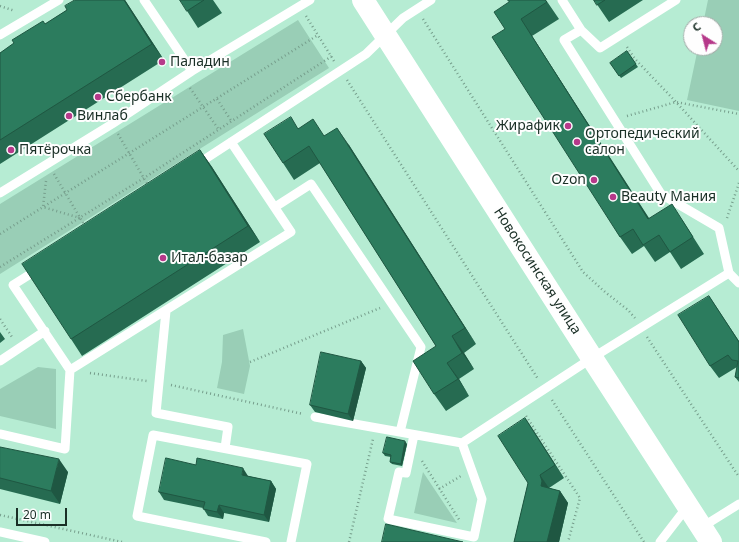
<!DOCTYPE html>
<html>
<head>
<meta charset="utf-8">
<style>
	body { margin:0 }
	#map { position:relative; width:739px; height:542px; overflow:hidden; background:#b6ecd3; font-family:"Noto Sans",sans-serif }
	canvas { display:block }
	.north { position:absolute; left:683px; top:16px; width:40px; height:40px; box-sizing:border-box; background:#fefefe; border:1px solid #a3aba8; border-radius:50%; rotate:324deg; font-size:11px; font-weight:700; line-height:16px; text-align:center; color:#1a2f26 }
	.north::after { content:''; display:block; margin:auto; width:14px; height:18px; background:#b6398a; clip-path:polygon(50% 0,100% 100%,50% 72%,0 100%) }
	.scale { position:absolute; left:16px; top:508px; width:51px; height:18px; box-sizing:border-box; border:2px solid #1a2f26; border-top:0; padding-left:5px; font-size:12px; line-height:14px; white-space:nowrap; color:#1a2f26; -webkit-text-stroke:3px #fefefe; paint-order:stroke }
</style>
</head>
<body>
<div id="map">
<canvas width="739" height="542"></canvas>
<div class="north">С</div>
<div class="scale">20 m</div>
</div>
<script>
const c = document.querySelector('canvas').getContext('2d');
c.lineJoin = 'round';
function paint(path, color) {
  c.fillStyle = color;
  c.fill(path, 'evenodd');
}
function trace(path, color, width, dash) {
  c.strokeStyle = color;
  c.lineWidth = width;
  c.lineCap = dash ? 'butt' : 'round';
  c.setLineDash(dash || []);
  c.stroke(path);
}
function drawText(font, color, halo, rows, align = 'center') {
  c.font = font + ' "Noto Sans",sans-serif';
  c.lineWidth = 4;
  c.setLineDash([]);
  c.textBaseline = 'middle';
  c.strokeStyle = halo;
  c.fillStyle = color;
  for (const [text, x, y, turn = 0] of rows) {
    c.save();
    c.translate(x, y);
    c.rotate((+turn || 0) * Math.PI / 180);
    c.textAlign = isNaN(turn) ? turn : align;
    if (halo) c.strokeText(text, 0, 0);
    c.fillText(text, 0, 0);
    c.restore();
  }
}
paint(new Path2D(`
	M708 0H739V111L687 100 698 48H715V24H703Z
	M298 20 329 68 0 274V204Z
	M243 329 250 366 244 394 217 388 222 362 223 335Z
	M38 367 56 369V429L0 416V389Z
	M423 472 457 523 414 513Z`), '#99ceb6');
trace(new Path2D(`
	M0 6 15 11
	M306 16 334 61
	M423 19 583 272 605 292 628 310 635 318
	M627 47 635 59 676 102 739 171
	M347 80 538 379
	M190 88 219 130
	M217 99 232 122
	M627 116 676 102 739 114
	M118 134 149 187
	M54 174 85 226
	M46 181 43 207 80 218
	M727 218 739 183
	M0 234 318 35
	M0 267 144 178 332 56
	M0 319 12 337
	M647 337 739 477
	M250 362 380 308
	M90 373 147 381
	M171 385 303 414
	M552 400 644 542
	M526 416 580 498 568 542
	M422 461 460 521
	M439 489 461 476
	M0 515 122 542
	M349 542 373 439`), '#769e8c', 2.5, [1, 3]);
trace(new Path2D(`
	M144 0 192 71
	M562 0 581 30 564 40 661 194 719 228 729 273 739 283
	M581 30 600 48 676 0
	M0 35 59 0
	M196 165 366 54 403 18 431 0
	M0 193 112 124 192 71 310 0
	M275 207 311 184 421 347 400 432
	M166 311 156 413 228 427 225 448
	M0 361 45 331
	M70 370 291 232 231 142
	M315 417 462 443 592 358 729 273
	M0 434 65 449 70 370 13 285 40 268
	M414 435 406 473 399 472 388 519 474 537 482 499 462 443
	M702 527 739 504
	M0 532 45 542
	M266 542 137 516 153 435 307 464 291 542
	M660 542 687 507`), '#fff', 9);
trace(new Path2D(`
	M363 0 592 358 711 542`), '#fff', 22);
paint(new Path2D(`
	M75 0H125L164 60 0 164V53L67 10Z
	M180 0H213L222 13 198 28Z
	M546 0 559 19 532 36 649 218 683 221 704 254 681 269 670 252 655 262 644 246 632 254 620 237 505 29 509 2Z
	M594 0H643L609 22Z
	M627 51 638 67 621 78 610 63Z
	M298 128 325 136 349 145 476 344 464 353 474 369 459 379 469 396 446 411 434 394 436 346 320 163 294 180 283 163Z
	M200 150 212 167 260 242 82 356 71 339Z
	M709 296 739 341V382L735 377 737 367 719 378 710 366Z
	M0 332 5 339 0 343Z
	M361 361 366 368 353 421 315 412 310 405Z
	M525 418 564 478 549 488 560 491 568 503 559 542H514L528 483Z
	M407 444 402 466 392 464 390 462 391 457 385 456 383 453Z
	M0 447 68 472 60 504 0 489Z
	M248 476 271 481 276 489 269 522 224 513 223 519 208 516 203 508 164 500 159 492Z`), '#266b51');
paint(new Path2D(`
	M124 0H125L164 60 152 44Z
	M521 19 532 36 660 236 648 219Z
	M337 128 349 145 476 344 465 328Z
	M200 150 212 167 260 242 248 226Z
	M452 336 464 353 474 369 462 353Z
	M361 361 366 368 353 421 348 414Z
	M447 363 459 379 469 396 458 379Z
	M525 418 534 431 564 478 555 465Z
	M405 441 407 444 402 466 401 464Z
	M59 459 68 472 60 504 51 491Z
	M243 468 248 476 247 482 242 475Z
	M540 475 549 488 541 486Z
	M271 481 276 489 269 522 264 515Z
	M560 491 568 503 559 542H547Z
	M219 505 224 513 223 519 217 512Z`), '#1f5742');
const building = new Path2D(`
	M75 0H124L152 44 0 140V53L14 43 12 40 43 21 45 24 67 10 65 6Z
	M180 0H204L187 11Z
	M508 0H545L547 2 521 19 648 219 672 204 693 237 670 252 659 235 643 245 633 229 620 237 492 37 505 29 494 12 509 2Z
	M594 0H605L597 5Z
	M627 51 636 64 619 76 610 63Z
	M291 117 298 129 313 119 324 136 337 128 465 328 452 336 462 353 447 363 458 379 434 394 413 361 436 346 309 146 283 163 264 134Z
	M200 150 248 226 71 339 22 264Z
	M709 296 739 342V378L735 377 738 361 732 360 728 355 710 366 678 315Z
	M321 352 361 361 348 414 310 405Z
	M525 418 555 465 540 475 542 481 541 486 560 491 547 542H514L528 483 498 436Z
	M387 437 405 441 401 464 390 462 391 455 383 453Z
	M0 447 59 459 51 491 0 478Z
	M166 458 196 465 197 458 243 468 242 475 271 481 264 515 219 505 217 512 203 509 205 502 159 492Z
	M386 524 463 542H382Z`);
paint(building, '#2c7c5e');
trace(building, '#1f5742', 1);
for (const [x, y, r, color] of [
	[162,62,4,"#b6398a"],
	[98,97,4,"#b6398a"],
	[69,116,4,"#b6398a"],
	[568,126,4,"#b6398a"],
	[577,142,4,"#b6398a"],
	[11,150,4,"#b6398a"],
	[594,180,4,"#b6398a"],
	[613,197,4,"#b6398a"],
	[163,258,4,"#b6398a"]
]) {
  const dot = new Path2D();
  dot.arc(x, y, r, 0, 2 * Math.PI);
  c.fillStyle = color;
  c.fill(dot);
  trace(dot, '#fefefe', 1.5);
}
drawText('14px', '#1a2f26', '#fefefe', [
	["Паладин",170,62],
	["Сбербанк",106,97],
	["Винлаб",77,116],
	["Жирафик",560,126,"right"],
	["Ортопедический",585,134],
	["салон",585,150],
	["Пятёрочка",19,150],
	["Ozon",586,180,"right"],
	["Beauty Мания",621,197],
	["Итал-базар",171,258]
], 'left');
drawText('14px', '#1a2f26', '#fefefe', [
	["Новокосинская улица",537,271,57]
]);
</script>
</body>
</html>
